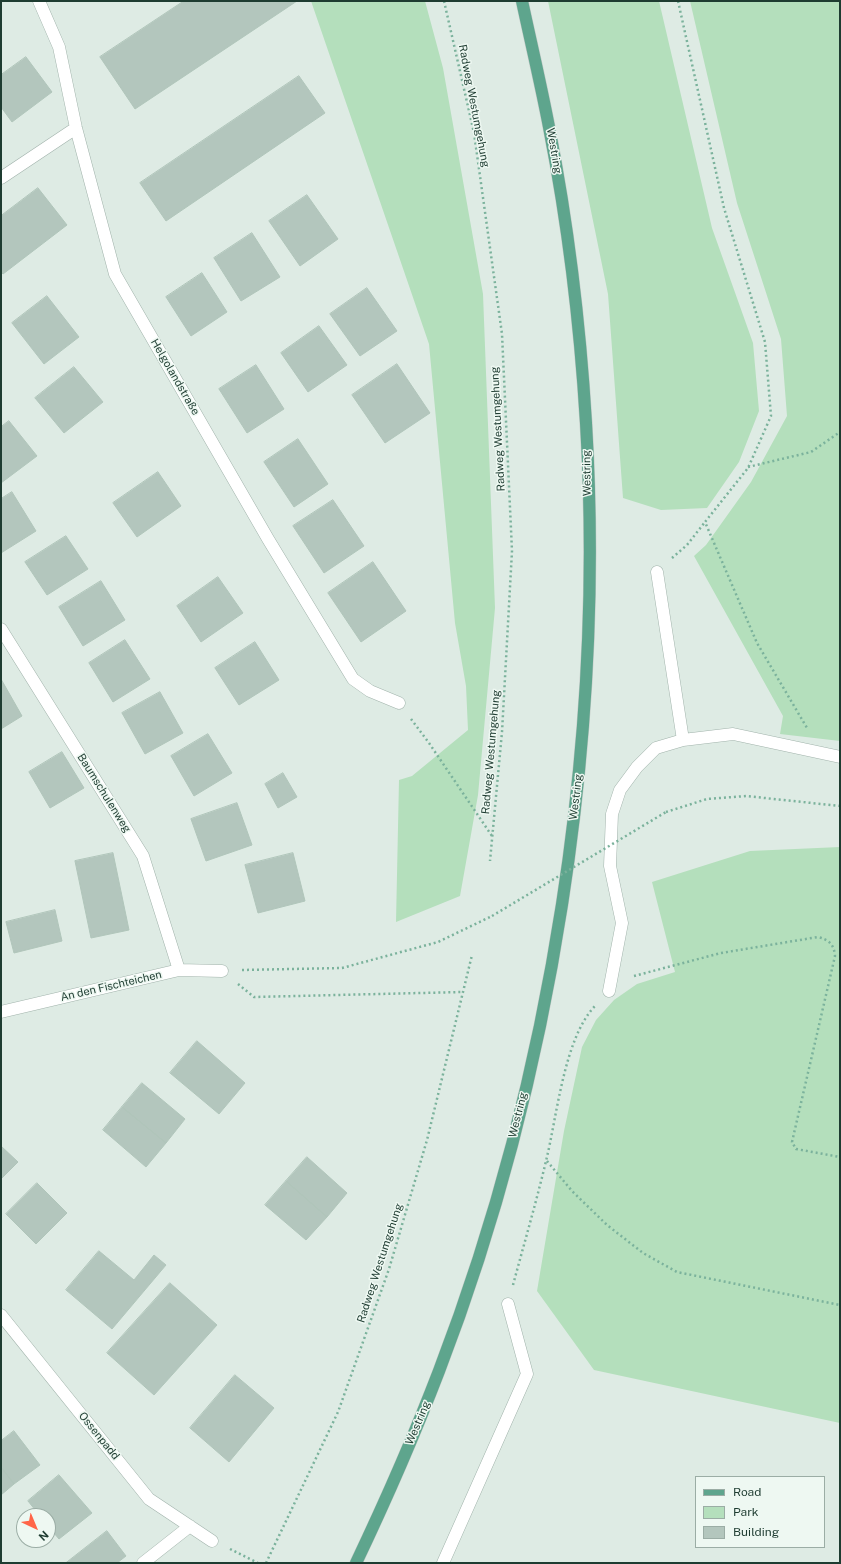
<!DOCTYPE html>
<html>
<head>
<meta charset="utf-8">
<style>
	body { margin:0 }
	#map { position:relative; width:841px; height:1564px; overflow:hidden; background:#deebe4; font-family:"Public Sans",sans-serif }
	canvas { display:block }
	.frame { position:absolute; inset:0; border:2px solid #1e3c31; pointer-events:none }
	.legend { position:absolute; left:695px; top:1476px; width:130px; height:72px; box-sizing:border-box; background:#eef8f2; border:1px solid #9bada5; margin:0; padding:5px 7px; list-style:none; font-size:12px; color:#1e3c31 }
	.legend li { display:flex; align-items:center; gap:8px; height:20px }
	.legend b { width:20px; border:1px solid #9bada5 }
	.north { position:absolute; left:16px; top:1508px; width:40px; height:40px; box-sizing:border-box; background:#eef8f2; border:1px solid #9bada5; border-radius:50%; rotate:136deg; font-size:11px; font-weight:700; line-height:16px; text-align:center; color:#1e3c31 }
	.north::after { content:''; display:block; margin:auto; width:14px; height:18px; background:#ff6548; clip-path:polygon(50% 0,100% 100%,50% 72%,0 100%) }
</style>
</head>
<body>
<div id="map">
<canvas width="841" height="1564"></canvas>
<div class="frame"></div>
<ul class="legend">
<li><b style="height:5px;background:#5ea58d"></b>Road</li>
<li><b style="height:11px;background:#b4dfbc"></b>Park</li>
<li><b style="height:11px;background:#b3c6bd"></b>Building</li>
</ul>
<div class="north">N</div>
</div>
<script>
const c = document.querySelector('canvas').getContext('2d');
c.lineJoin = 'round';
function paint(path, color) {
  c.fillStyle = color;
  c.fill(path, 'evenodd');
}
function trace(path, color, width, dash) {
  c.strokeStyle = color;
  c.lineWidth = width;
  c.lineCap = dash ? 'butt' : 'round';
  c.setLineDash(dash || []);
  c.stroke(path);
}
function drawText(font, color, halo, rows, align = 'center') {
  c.font = font + ' "Public Sans",sans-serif';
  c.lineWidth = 3;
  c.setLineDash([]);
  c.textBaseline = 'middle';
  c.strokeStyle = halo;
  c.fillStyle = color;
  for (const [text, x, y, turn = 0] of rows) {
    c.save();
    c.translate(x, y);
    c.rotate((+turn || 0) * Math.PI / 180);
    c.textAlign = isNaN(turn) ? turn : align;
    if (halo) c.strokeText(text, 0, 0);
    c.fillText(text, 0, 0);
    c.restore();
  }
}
paint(new Path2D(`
	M311 1H425L443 68 483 294 495 608 478 795 460 896 396 922 399 780 412 776 468 730 466 686 455 623 429 344Z
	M548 1H659L712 228 753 343 759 411 739 462 707 508 661 510 623 498 608 294Z
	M690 1H840V741L780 734 783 716 694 556 706 545 751 482 787 416 781 339 737 203Z
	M840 847V1423L594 1370 537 1291 564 1131 582 1047 596 1020 614 1000 637 984 675 972 652 882 750 851Z`), '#b4dfbc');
const building = new Path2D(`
	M184 1H297L135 109 100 57Z
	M26 57 52 92 12 122 1 107V75Z
	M299 76 325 113 166 221 140 183Z
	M38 188 67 225 3 274 1 272V216Z
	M307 195 338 239 300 266 269 221Z
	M252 233 280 277 241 301 214 258Z
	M202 273 227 312 191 336 166 297Z
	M367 288 397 331 360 356 330 314Z
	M47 296 79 337 44 364 12 323Z
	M319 326 347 365 308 392 281 353Z
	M397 364 430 413 385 443 352 395Z
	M256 365 284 409 247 433 219 389Z
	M74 367 103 402 64 433 35 398Z
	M9 421 37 456 1 483V427Z
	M298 439 328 484 294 507 264 462Z
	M158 472 181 506 137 537 113 503Z
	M12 492 36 531 1 553V499Z
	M333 500 364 546 324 573 293 526Z
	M66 536 88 569 47 595 25 562Z
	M373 562 406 611 361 642 328 593Z
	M218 577 243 613 201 642 177 606Z
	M101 581 125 620 83 646 59 607Z
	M125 640 150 679 113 702 89 663Z
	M255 642 279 680 239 705 215 668Z
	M1 679 22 716 1 729Z
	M160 692 183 733 145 754 122 713Z
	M208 734 232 773 194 796 171 756Z
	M62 752 84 788 50 808 29 772Z
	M283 773 297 797 278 808 265 784Z
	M237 803 252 845 206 861 191 819Z
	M113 853 129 930 91 938 75 861Z
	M293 853 305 901 258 913 245 865Z
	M55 910 62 941 14 953 6 922Z
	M197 1041 245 1083 219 1114 170 1073Z
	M142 1083 185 1119 166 1143 122 1107Z
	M122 1107 166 1143 146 1167 103 1130Z
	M1 1146 18 1162 1 1179Z
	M307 1157 347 1193 327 1217 286 1181Z
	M286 1181 327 1217 306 1240 265 1205Z
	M37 1183 67 1213 36 1244 6 1214Z
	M99 1251 134 1280 154 1255 166 1265 112 1329 66 1290Z
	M170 1283 217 1325 154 1395 107 1353Z
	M235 1375 274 1408 229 1462 190 1428Z
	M14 1431 40 1465 14 1484 1 1467V1441Z
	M1 1467 14 1484 1 1495Z
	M59 1475 92 1513 59 1539 48 1526V1516H40L28 1501Z
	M107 1531 126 1556 117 1563H66Z`);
paint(building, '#b3c6bd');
trace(building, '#b0c5ba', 1);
const minor = new Path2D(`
	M39 1 59 47 76 128 115 274 268 539 353 679 370 691 399 703
	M1 178 76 128
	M657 572 683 740
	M1 629 143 856 179 970
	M609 991 622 923 610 866 612 814 620 790 637 767 656 748 683 740 733 734 840 757
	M1 1012 179 970 222 971
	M1 1315 149 1499 212 1541
	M143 1563 190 1526
	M443 1563 527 1374 508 1304`);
const major = new Path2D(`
	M356 1563C386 1500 414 1436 439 1371 552 1077 605 737 586 423 580 323 568 224 549 127 541 85 531 43 522 1`);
trace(minor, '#a1b3ab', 13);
trace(major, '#c0c8c5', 13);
trace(new Path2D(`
	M444 1 474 133 502 334 512 551 502 732 490 861
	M678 1 724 208 765 342 771 416 748 468 705 522 757 643 807 728
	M748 467 811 452 840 432
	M672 558 687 545 705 522
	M411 719 429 743 492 836
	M666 812 707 799 746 796 840 806
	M242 970 342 968 438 942 492 916
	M634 976 721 953 818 937C829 940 834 944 835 956L792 1142 796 1149 840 1157
	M238 984 254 997 462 992
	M547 1161 572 1191 607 1225 643 1253 677 1272 840 1305
	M513 1285C524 1244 536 1203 546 1161 557 1117 564 1038 595 1006
	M230 1549 258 1563
	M266 1563 338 1412 389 1269 427 1140 472 955`), '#7bb29c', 2.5, [2, 3]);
trace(minor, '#fff', 12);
trace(major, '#5ea58d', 12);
trace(new Path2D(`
	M492 916 666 812`), '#7bb29c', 2.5, [2, 3]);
drawText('11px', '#1e3c31', '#eef8f2', [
	["Radweg Westumgehung",474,106,79],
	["Westring",554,151,80],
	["Helgolandstraße",175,377,60],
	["Radweg Westumgehung",498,429,-93],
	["Westring",587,473,-91],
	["Radweg Westumgehung",491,752,-85],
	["Baumschulenweg",104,793,58],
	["Westring",576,797,-83],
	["An den Fischteichen",111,986,-13],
	["Westring",518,1115,-76],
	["Radweg Westumgehung",380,1263,-72],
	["Westring",418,1423,-67],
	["Ossenpadd",99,1436,51]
]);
</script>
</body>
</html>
